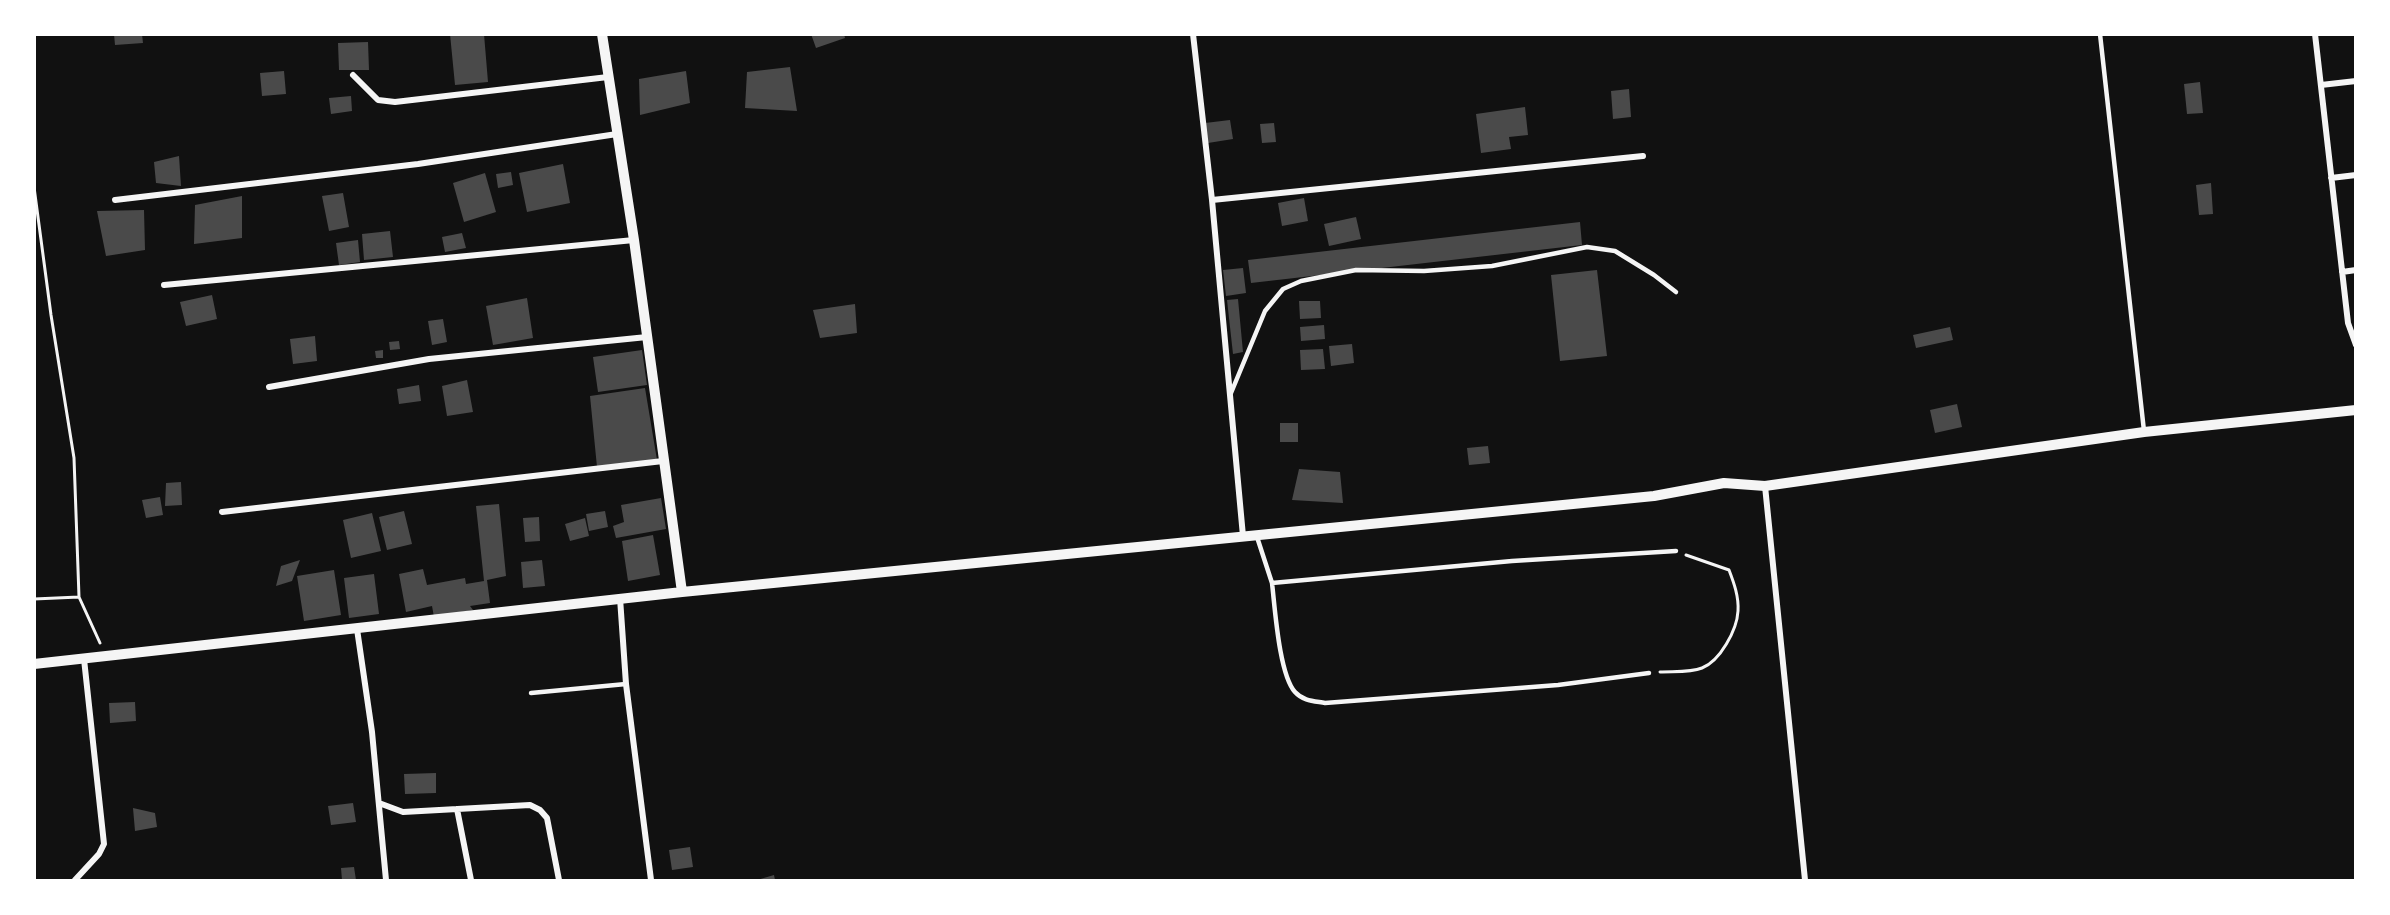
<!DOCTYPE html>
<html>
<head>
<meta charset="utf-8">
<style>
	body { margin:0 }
	#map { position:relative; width:2390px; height:915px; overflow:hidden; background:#111; font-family:Mulish,sans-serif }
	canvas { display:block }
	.frame { position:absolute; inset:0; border:36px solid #fff; pointer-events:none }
</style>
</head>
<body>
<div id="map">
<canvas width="2390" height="915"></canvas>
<div class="frame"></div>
</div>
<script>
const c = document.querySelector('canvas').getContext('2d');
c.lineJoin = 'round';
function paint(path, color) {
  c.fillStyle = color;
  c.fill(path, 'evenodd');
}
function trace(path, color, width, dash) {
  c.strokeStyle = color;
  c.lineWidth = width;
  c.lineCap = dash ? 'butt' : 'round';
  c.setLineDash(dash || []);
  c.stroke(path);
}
paint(new Path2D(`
	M114 34H142L143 43 115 45Z
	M450 34H484L488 82 455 85Z
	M811 34H844L845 38 816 48Z
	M368 42 369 70H339L338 43Z
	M790 67 797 111 745 108 747 72Z
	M284 71 286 94 262 96 260 73Z
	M686 71 690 103 640 115 639 79Z
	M2200 82 2203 113 2187 114 2184 84Z
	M1629 89 1631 117 1613 119 1611 91Z
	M351 96 352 111 331 114 329 98Z
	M1525 107 1528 135 1509 137 1511 149 1481 153 1476 114Z
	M1230 120 1233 139 1208 143 1205 123Z
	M1274 123 1276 142 1262 143 1260 124Z
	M179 156 181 186 156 183 154 162Z
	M563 164 570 203 527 212 519 173Z
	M511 172 513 185 498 188 496 174Z
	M485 173 496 212 464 222 453 183Z
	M2211 183 2213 214 2199 215 2196 185Z
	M343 193 349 227 329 231 322 196Z
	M242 196V238L194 244 195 205Z
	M1304 198 1308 221 1282 226 1278 203Z
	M144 210 145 250 106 256 97 211Z
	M1356 217 1361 239 1329 246 1324 224Z
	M1580 222 1582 245 1251 283 1248 260Z
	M390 231 393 257 364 260 362 234Z
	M462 233 466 248 445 252 442 237Z
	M358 240 360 262 339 265 336 243Z
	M1243 268 1246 293 1226 296 1223 270Z
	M1597 270 1607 356 1560 361 1551 275Z
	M212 295 217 319 186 326 180 302Z
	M527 298 533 338 493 345 486 306Z
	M1238 299 1243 352 1233 354 1227 300Z
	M1299 301H1320L1321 318 1300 319Z
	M855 304 857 333 820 338 813 310Z
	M443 319 447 342 432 345 428 321Z
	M1324 325 1325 339 1301 341 1300 327Z
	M1950 327 1953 340 1916 348 1913 335Z
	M315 336 317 361 293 364 290 339Z
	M399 341 400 349 390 350 389 342Z
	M1352 344 1354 363 1331 366 1329 346Z
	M1323 349 1325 369 1301 370 1300 350Z
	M383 350V358H376L375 351Z
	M642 350 647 385 598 392 593 357Z
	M467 380 473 412 447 416 442 386Z
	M419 385 421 401 399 404 397 389Z
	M645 388 657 460 597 467 590 396Z
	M1957 404 1962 427 1935 433 1930 410Z
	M1280 423H1298V442H1280Z
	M1488 446 1490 463 1469 465 1467 448Z
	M1299 469 1340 472 1343 503 1292 500Z
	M181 482 182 505 165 506 166 483Z
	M160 497 163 515 146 518 142 500Z
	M661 498 666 529 616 538 613 526 624 522 621 505Z
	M499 504 506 576 487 580 490 603 470 606 473 610 434 617 432 606 406 612 399 574 423 569 427 585 465 578 466 584 484 581 476 506Z
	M404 511 412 544 387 550 379 517Z
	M605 511 608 527 589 531 586 514Z
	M372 513 381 551 351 558 343 520Z
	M539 517 540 541 525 542 523 518Z
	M585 518 589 536 570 541 565 524Z
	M653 535 660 575 628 581 622 541Z
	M300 560 292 581 276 586 281 566Z
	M542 560 545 586 523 588 521 562Z
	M334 570 341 615 304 621 297 576Z
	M374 574 379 614 349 618 344 578Z
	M135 702 136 721 110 723 109 703Z
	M436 773V793L405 794 404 774Z
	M353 803 356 822 331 825 328 806Z
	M133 808 155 813 157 827 135 831Z
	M690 847 693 867 672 870 669 850Z
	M354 867 356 880H342L341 868Z
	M774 875 775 880H757Z`), '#4a4a4a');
trace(new Path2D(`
	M34 187 51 315 74 458 79 597
	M34 599 79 597 100 643
	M1660 672C1672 671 1690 673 1702 668 1720 661 1737 630 1738 611 1739 597 1734 583 1729 570L1686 555`), '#f5f5f5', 3);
trace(new Path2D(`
	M2100 34 2144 431
	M1231 393 1265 311 1283 289 1301 281 1356 270 1424 271 1492 266 1587 247 1615 251 1654 275 1676 292
	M1257 537 1272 583
	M1649 673 1558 685 1325 703C1314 701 1303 701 1295 692 1279 674 1275 608 1272 583L1512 561 1676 551
	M531 693 626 684`), '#f5f5f5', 4.5);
trace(new Path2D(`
	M1193 34 1212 200 1243 536
	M2315 34 2348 323 2356 345
	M353 75 378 100 395 102 608 77
	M2321 85 2356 81
	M2331 178 2356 175
	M115 200 418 164 617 134
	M1212 200 1643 156
	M2342 272 2356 270
	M164 285 634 240
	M269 387 429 359 647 337
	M1765 486 1805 880
	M222 512 663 461
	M620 598 626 684 651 880
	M357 629 372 732 386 880
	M379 803 403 812 530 805 540 810 547 818 559 880
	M457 809 471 880
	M75 880 99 854 104 844 84 659`), '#f5f5f5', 6);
trace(new Path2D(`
	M602 34 634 240 682 592
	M34 664 682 592 1654 496 1724 483 1765 486 2144 432 2356 410`), '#f5f5f5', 10);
</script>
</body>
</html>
